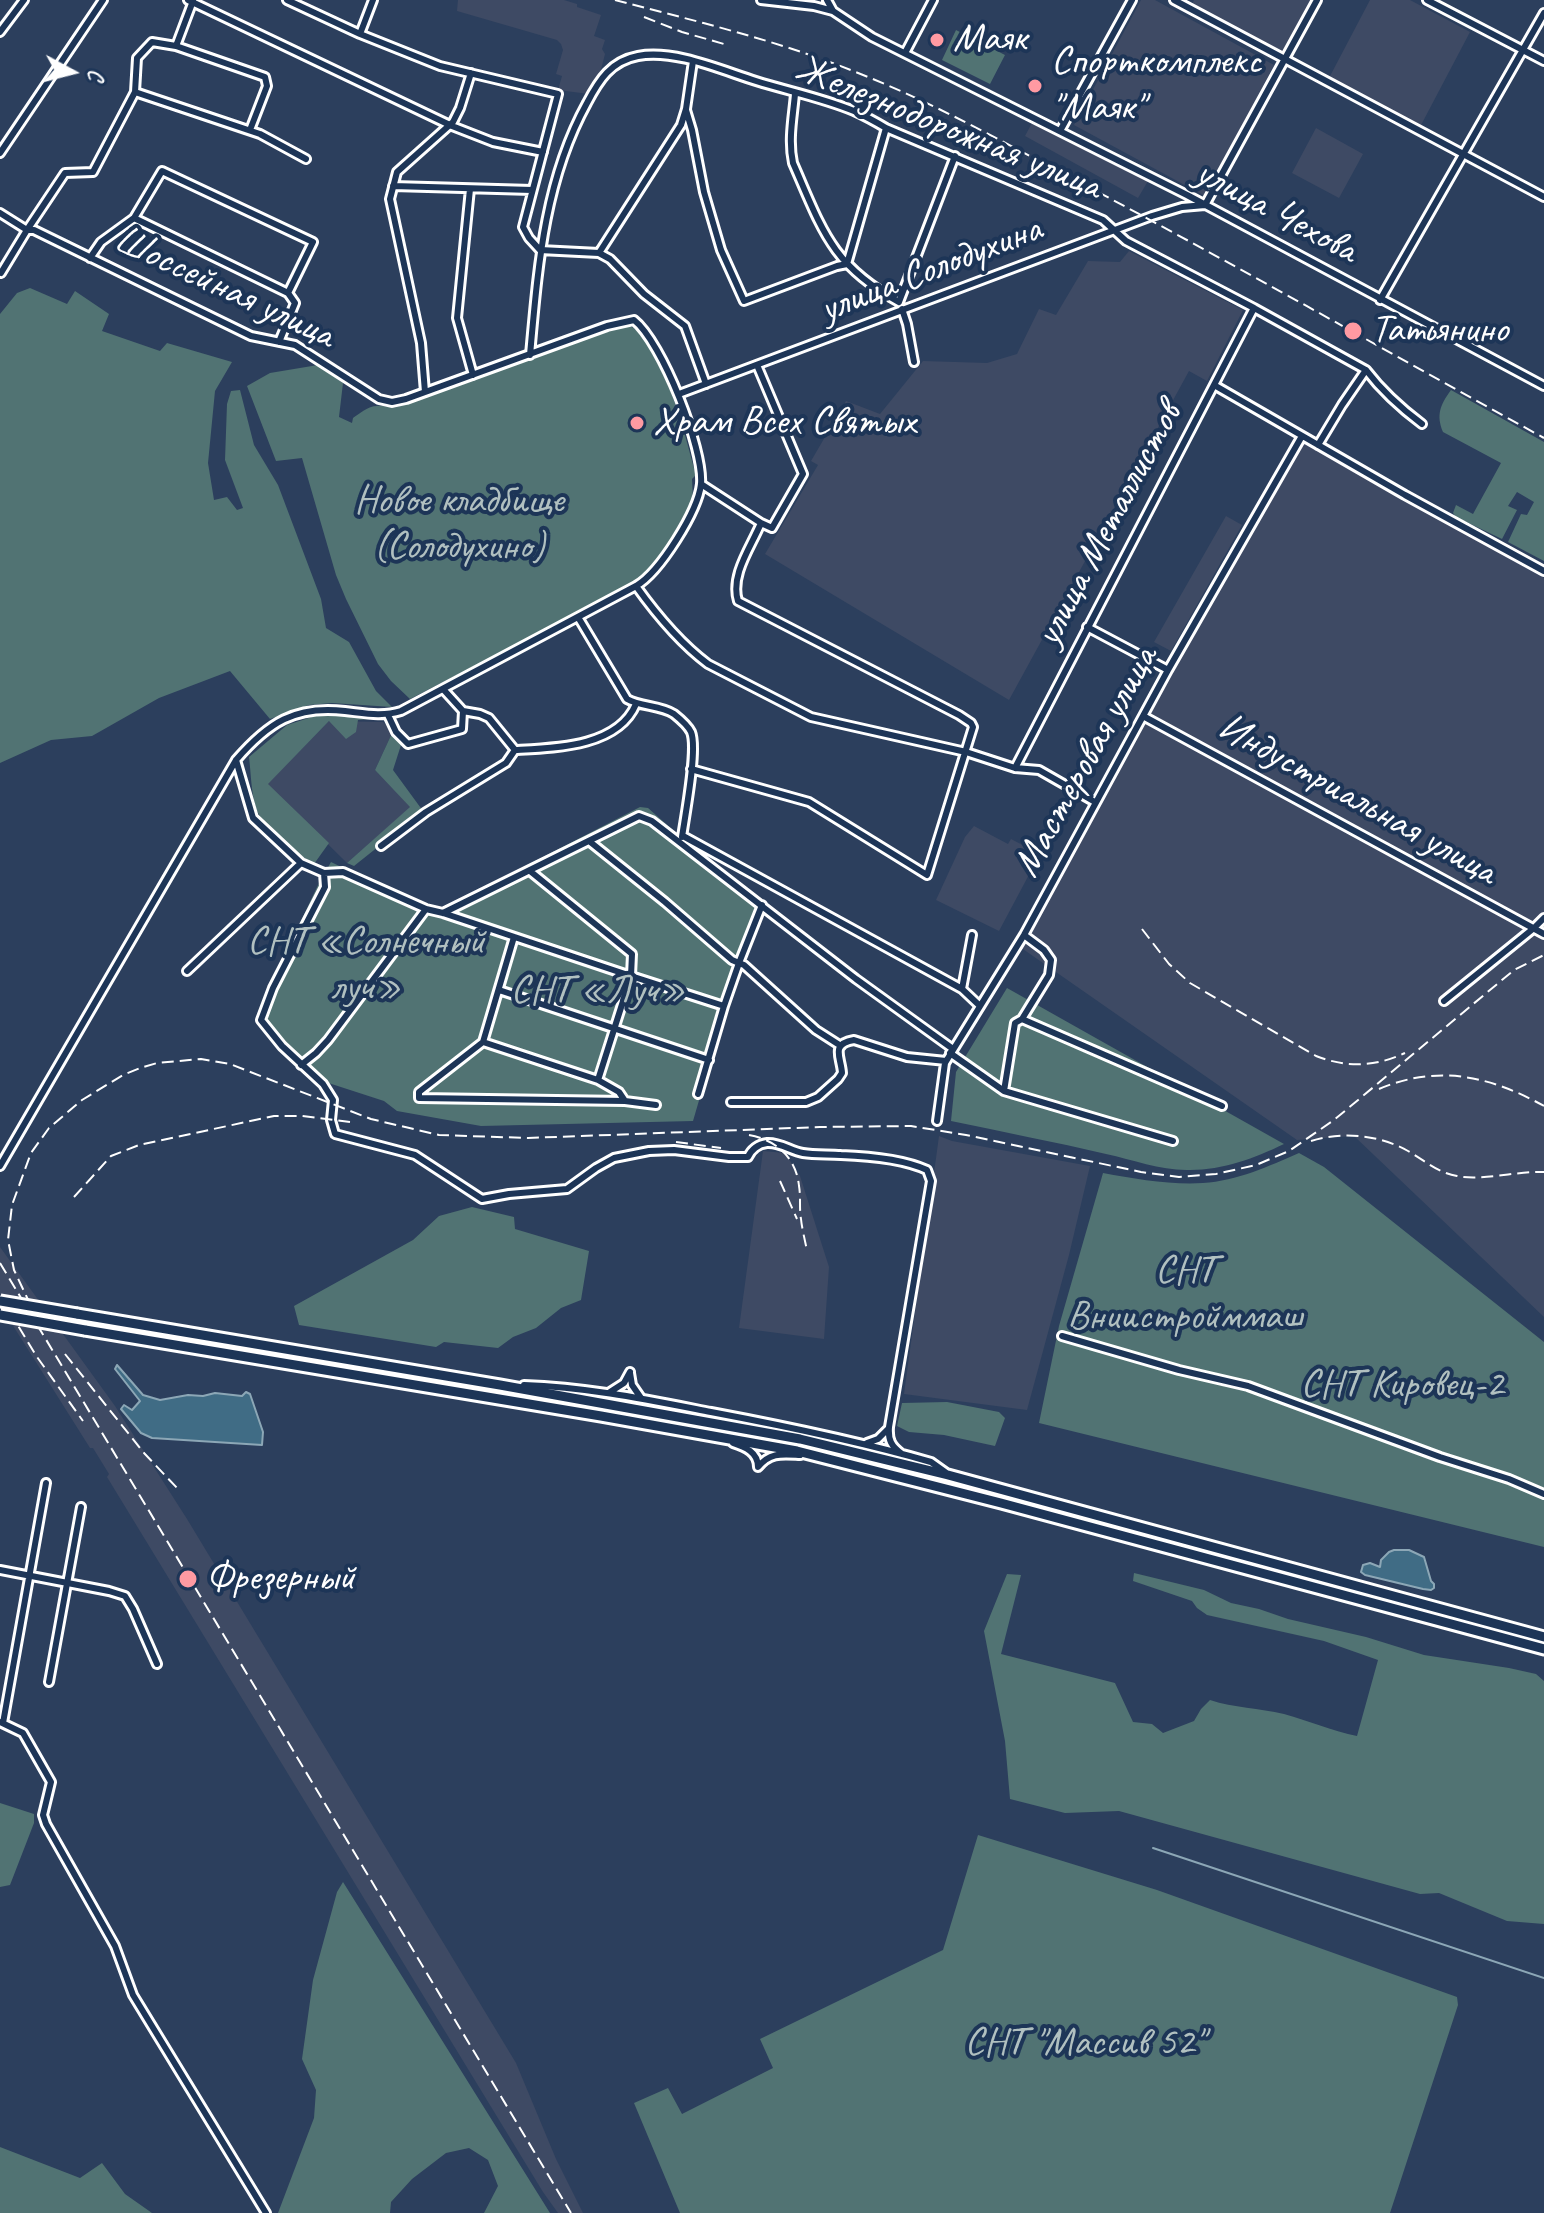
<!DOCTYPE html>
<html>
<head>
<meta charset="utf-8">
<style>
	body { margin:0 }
	#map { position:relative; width:1544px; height:2213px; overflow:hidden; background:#2c3f5d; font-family:Caveat,sans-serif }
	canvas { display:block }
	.north { position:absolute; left:32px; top:32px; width:80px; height:80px; -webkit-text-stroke:6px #1d3557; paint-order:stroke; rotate:97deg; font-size:22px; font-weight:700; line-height:32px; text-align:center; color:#fff }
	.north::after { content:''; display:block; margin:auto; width:28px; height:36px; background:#fff; clip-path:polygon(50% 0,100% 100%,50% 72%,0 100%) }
</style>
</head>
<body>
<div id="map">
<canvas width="1544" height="2213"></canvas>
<div class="north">С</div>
</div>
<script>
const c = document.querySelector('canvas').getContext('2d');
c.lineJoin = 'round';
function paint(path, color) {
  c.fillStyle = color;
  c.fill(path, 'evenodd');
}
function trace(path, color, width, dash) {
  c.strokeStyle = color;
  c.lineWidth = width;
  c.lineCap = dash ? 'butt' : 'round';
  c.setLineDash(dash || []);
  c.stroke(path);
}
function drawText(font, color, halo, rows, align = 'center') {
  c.font = font + ' Caveat,sans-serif';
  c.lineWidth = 8;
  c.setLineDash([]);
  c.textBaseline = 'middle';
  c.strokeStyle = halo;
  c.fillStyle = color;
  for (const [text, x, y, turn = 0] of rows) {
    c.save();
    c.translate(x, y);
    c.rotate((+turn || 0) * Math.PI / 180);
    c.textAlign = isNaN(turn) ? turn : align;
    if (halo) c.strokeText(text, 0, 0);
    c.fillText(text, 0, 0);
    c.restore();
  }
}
paint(new Path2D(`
	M458 0H564L577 4V7L601 15 594 36 605 40 602 49 605 54 597 85 589 94 558 90 562 76 556 74 563 50 561 44 557 40 457 11Z
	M1141 0H1155L1274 65 1205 196 1074 125Z
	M1194 0H1310L1282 54 1191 7Z
	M1370 0H1410L1470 32 1420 127 1329 78Z
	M1033 121 1148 181 1138 198 1025 136Z
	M1316 128 1363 154 1339 198 1292 173Z
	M1129 251 1243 310 1207 381 1189 371 1009 700 765 554 818 465 811 461 846 401 880 414 923 361 987 363 1017 354 1039 309 1056 315 1088 261 1120 262Z
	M1301 442 1544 578V1317L1354 1136 1297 1140 1020 947Z
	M1226 516 1242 525 1171 651 1154 642Z
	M329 721 383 722 393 731 375 770 411 807 347 863 267 784Z
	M974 826 1008 844 1011 839 1040 854 999 931 936 900 965 837Z
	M939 1136 952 1141 1090 1166 1069 1255 1027 1410 904 1394Z
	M763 1151 785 1153 800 1176 829 1267 824 1339 739 1328Z
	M0 1247 115 1406 187 1519 516 2063 556 2159 583 2213H558L543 2192 107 1477 109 1474 93 1448H90L0 1305Z`), '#3e4a64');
paint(new Path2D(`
	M956 30 1005 55 990 84 942 60Z
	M30 288 67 304 75 291 109 314 102 331 160 351 167 343 232 362 215 391 208 463 214 500 227 497 237 510 243 508 225 460 227 404 231 391 240 390 254 445 278 485 321 599 326 628 349 642 376 691 392 707 332 703 309 705 270 719 230 671 159 698 92 736 51 740 0 763V314L17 293Z
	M630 326C641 331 647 344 653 355 676 395 684 432 696 475L692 479 693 499 662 554 635 583 410 699 391 681 378 664 346 599 336 575 302 458 276 461 247 386 270 373 318 365 343 383 339 417 352 423 353 418C359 414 368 406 377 406 383 405 390 408 397 407L619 327Z
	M1451 390 1544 442V561L1508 542 1521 514 1527 515 1534 502 1517 492 1508 506 1517 510 1502 539 1456 517 1453 513 1456 505 1473 514 1501 463 1443 432C1436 415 1440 405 1451 390Z
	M324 713 371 717V719L358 720 356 732 346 739 329 721 268 784 329 843 314 864C296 853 262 828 256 808 251 792 251 773 249 757L287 725Z
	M393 731 401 745 393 770 423 811 354 866 347 863 410 807 375 770Z
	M640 807 648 808 674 831 685 845 764 903 728 1001 693 1121 481 1126 397 1111 384 1101 310 1077 257 1024 258 1012 318 885 331 862 399 895 442 909Z
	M1007 988 1284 1144C1255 1158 1223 1170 1190 1170 1162 1171 1134 1160 1106 1154 1055 1142 1003 1132 951 1121L956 1072Z
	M1299 1153 1324 1167 1544 1342V1547L1039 1423 1059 1326 1103 1173C1135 1179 1171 1185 1203 1183 1237 1181 1269 1166 1299 1153Z
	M472 1207 514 1217 515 1229 589 1251 581 1300 561 1308 536 1328 513 1337 498 1348 444 1342 436 1347 299 1325 294 1306 413 1240 439 1216Z
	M947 1402 999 1412 1005 1418 995 1446 944 1435 909 1432 897 1426 902 1403Z
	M1134 1573 1204 1590 1231 1603 1259 1609 1288 1619 1366 1637 1424 1655 1509 1668 1536 1674 1544 1681V1924L1507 1921 1439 1893 1420 1894 1119 1811 1065 1813 1010 1799 1005 1741 984 1631 1007 1574 1021 1575 1001 1654 1115 1683 1133 1722 1152 1724 1163 1733 1194 1721 1201 1709 1210 1700C1234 1708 1259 1708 1284 1714 1309 1721 1333 1731 1357 1736L1378 1660 1324 1641 1207 1615 1197 1608 1192 1601 1133 1581Z
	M0 1803 34 1814V1823L10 1885 0 1887Z
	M978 1835 1157 1890 1457 1997 1458 2005 1390 2213H680L634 2103 668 2088 682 2114 773 2068 760 2039 943 1950Z
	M343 1882 550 2213H484L498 2186 488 2160 469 2148 446 2153 412 2179 391 2202 390 2213H278L314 2118 316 2090 302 2059 313 1980 337 1892Z
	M0 2147 80 2178 102 2163 125 2194 152 2213H0Z`), '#517373');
const water = new Path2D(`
	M117 1365 143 1395 160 1400 188 1395 203 1396 215 1393 242 1396 246 1392 250 1394 263 1432 262 1445 152 1438 141 1433 121 1409 124 1405 132 1410 140 1401 115 1369Z
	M1394 1550H1409L1424 1557 1431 1581 1434 1584V1588L1431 1590 1423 1589 1365 1575 1361 1572 1363 1565 1370 1563 1380 1567 1381 1560 1389 1552Z`);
paint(water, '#406c85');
trace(water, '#8ca7b6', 2);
trace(new Path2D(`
	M1153 1848 1544 1978`), '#8ca7b6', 2);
const minor = new Path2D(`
	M188 0 452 126 493 142 543 152
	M287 0 360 34 440 66 558 94 523 227 529 238 540 250 599 253 681 125 686 109 693 61
	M761 0 814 6 833 11 872 37 1187 195 1544 386
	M827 0 833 11
	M1174 0 1544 197
	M1427 0 1544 61
	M0 32 24 0
	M360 34 373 0
	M176 46 193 1
	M905 53 933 0
	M135 92 260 134 306 159
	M795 94C793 117 788 140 793 163 822 229 831 265 899 302
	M686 110 692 130 704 192 721 250 744 301 837 266 847 264 886 128
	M1060 131 1132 0
	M0 153 103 0
	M393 186 532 190
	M470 189 457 318 473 375
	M1205 205 1317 0
	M0 213 27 230H34L251 336 295 345 379 399 392 402 406 399 607 326 634 320C662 342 704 449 701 484 698 511 660 572 636 586L401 711C382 717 364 713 345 711 295 705 268 723 236 760L0 1166
	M134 218 288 293 295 303 279 342
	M599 253 610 259 644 294 685 326 706 384
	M90 258 101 242 134 218 162 171 313 242 288 293
	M1 273 27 230 65 173 93 172 135 92 137 58 152 42 176 46 265 77 267 86 250 130
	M1380 300 1544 13
	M899 302 955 156
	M902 309 907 324 914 362
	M530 355C538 268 544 181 587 103 599 80 611 61 638 56 674 49 721 70 756 81 788 91 823 98 854 111 865 116 876 122 886 128L1103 220 1126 241 1254 308 1366 370C1382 391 1402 409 1422 424
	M757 365 803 474 772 528 761 523
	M1214 385 1405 495 1544 571
	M425 392 421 343 390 199 397 172 453 122 460 108 471 73
	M679 394 1152 216 1182 207 1205 205
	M1318 445 1342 405 1366 370
	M636 586C656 614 680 643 708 664L811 717 966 752 1015 768 1039 770 1095 802
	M578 617 627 699C641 707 660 705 674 714 679 718 688 726 691 732 698 749 685 816 682 837
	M1087 627 1168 670
	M443 689 463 711 480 714 489 718 515 750
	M388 715 396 732 408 744 462 729 463 711
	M1143 716 1544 934
	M236 760 253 818 301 863 324 873
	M1015 768 1254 308
	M691 769 809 802 927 875 973 727 971 723 959 715 738 601C730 575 751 547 761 523L701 484
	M683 836 962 989 972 935
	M381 846 426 812 506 763 515 750C555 748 618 747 636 704
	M530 871 632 954 631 976 724 1006 739 963 732 960 665 902 589 841
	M762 905 739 963 744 965 816 1030 841 1046
	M443 913 639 816 652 821 856 979 953 1049
	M514 937 483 1042 598 1080 619 1092 625 1101 656 1105
	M187 971 301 863
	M962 989 980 1006
	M499 990 709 1060
	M1444 1001 1534 928 1544 918
	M1022 1019 1049 975 1051 960 1044 950 1024 935
	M483 1042 419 1092V1098L625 1101
	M950 1053 1004 1091 1173 1141
	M301 1065 316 1053 328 1040 426 909
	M598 1080 631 976 443 913 426 909 343 872 324 873 325 887 273 988 261 1020 282 1046 323 1084 333 1100 331 1120 335 1134 415 1155 482 1199 509 1194 567 1189 596 1168 614 1158 649 1151 674 1150 729 1157H748C751 1150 758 1144 767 1143 780 1142 791 1151 803 1153 815 1155 829 1154 841 1155 869 1156 903 1159 927 1170L931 1181 889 1427C888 1440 891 1446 902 1454
	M1004 1091 1015 1023 1022 1019 1222 1106
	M698 1094 724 1006
	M731 1102H806L818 1097 838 1079 842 1073C841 1057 830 1044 854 1040L907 1057 946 1061
	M937 1121 945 1063 1024 935 1168 670 1302 436
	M1062 1336 1179 1370 1248 1386 1440 1457 1509 1479 1544 1494
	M630 1373 632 1385 641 1398
	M524 1385C587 1387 649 1400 711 1412 785 1426 859 1441 931 1462L945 1472
	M610 1392 624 1383 630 1372
	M733 1443C745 1447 758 1452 758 1467 770 1452 782 1454 800 1455
	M867 1443 878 1439 887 1430
	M0 1570 109 1591 125 1596 133 1609 157 1664
	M49 1682 81 1507
	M0 1722 23 1733 51 1782 43 1815 46 1824 115 1946 133 1995 266 2213
	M3 1723 46 1483`);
const highway = new Path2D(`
	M77 1314 500 1385 800 1439 948 1475 1544 1637
	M85 1330 601 1416 797 1451 1001 1503 1544 1649`);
trace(minor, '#fff', 12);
trace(highway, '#fff', 15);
trace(minor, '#1d3557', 6);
trace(highway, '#1d3557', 9);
trace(new Path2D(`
	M615 0C695 21 776 40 853 71 938 104 1017 150 1098 192 1248 272 1395 356 1544 438
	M644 17 682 32 724 44
	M1142 929 1169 964 1190 983 1316 1056C1347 1068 1375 1067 1405 1053
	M1379 1089C1438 1064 1490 1076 1544 1106
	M749 1135C776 1140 796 1157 799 1186 801 1197 799 1208 801 1219 802 1229 805 1240 807 1251
	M1311 1141C1342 1131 1380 1135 1408 1151 1424 1160 1438 1173 1457 1176 1482 1181 1516 1171 1544 1172
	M676 1142 721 1148
	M780 1181 797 1219
	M74 1197 111 1156 139 1145 274 1116H302L350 1122
	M0 1263 571 2213
	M0 1296 37 1357 83 1421
	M31 1306 14 1270 8 1240 12 1205 31 1153 49 1128 82 1100 123 1075 140 1068 157 1063 201 1059 230 1064 371 1119 439 1135 528 1138 820 1127 911 1126 966 1135 1141 1172 1179 1177 1216 1174 1256 1165 1289 1151 1334 1120 1514 970 1544 955
	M65 1354 144 1453 178 1489`), '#fff', 2, [12, 6]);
const highwayBridge = new Path2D(`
	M0 1301 77 1314
	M0 1315 85 1330`);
trace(highwayBridge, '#fff', 15, []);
trace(highwayBridge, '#1d3557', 9);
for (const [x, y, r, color] of [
	[937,40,8,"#ff9aa2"],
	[1035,86,8,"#ff9aa2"],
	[1353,331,10,"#ff9aa2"],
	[637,423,8,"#ff9aa2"],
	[188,1579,10,"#ff9aa2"]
]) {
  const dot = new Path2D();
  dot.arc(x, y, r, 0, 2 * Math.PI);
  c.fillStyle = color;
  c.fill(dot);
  trace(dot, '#1d3557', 3);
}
drawText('40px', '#fff', '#1d3557', [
	["Маяк",953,40],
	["Спорткомплекс",1051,63],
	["\"Маяк\"",1051,109],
	["Татьянино",1371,331],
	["Храм Всех Святых",653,423],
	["Фрезерный",206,1579]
], 'left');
drawText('40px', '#fff', '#1d3557', [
	["Железнодорожная улица",948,128,22],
	["улица Чехова",1276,212,28],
	["улица Солодухина",931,270,-21],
	["Шоссейная улица",224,288,25],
	["улица Металлистов",1109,525,-62],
	["Мастеровая улица",1086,762,-61],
	["Индустриальная улица",1357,800,29]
]);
drawText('40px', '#b1c0c0', '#1d3557', [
	["Новое кладбище",459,502],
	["(Солодухино)",459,548],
	["СНТ «Солнечный",366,943],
	["луч»",366,989],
	["СНТ «Луч»",598,992],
	["СНТ",1185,1272],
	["Вниистройммаш",1185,1318],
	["СНТ Кировец-2",1402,1386],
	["СНТ \"Массив 52\"",1084,2044]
]);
</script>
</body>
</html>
